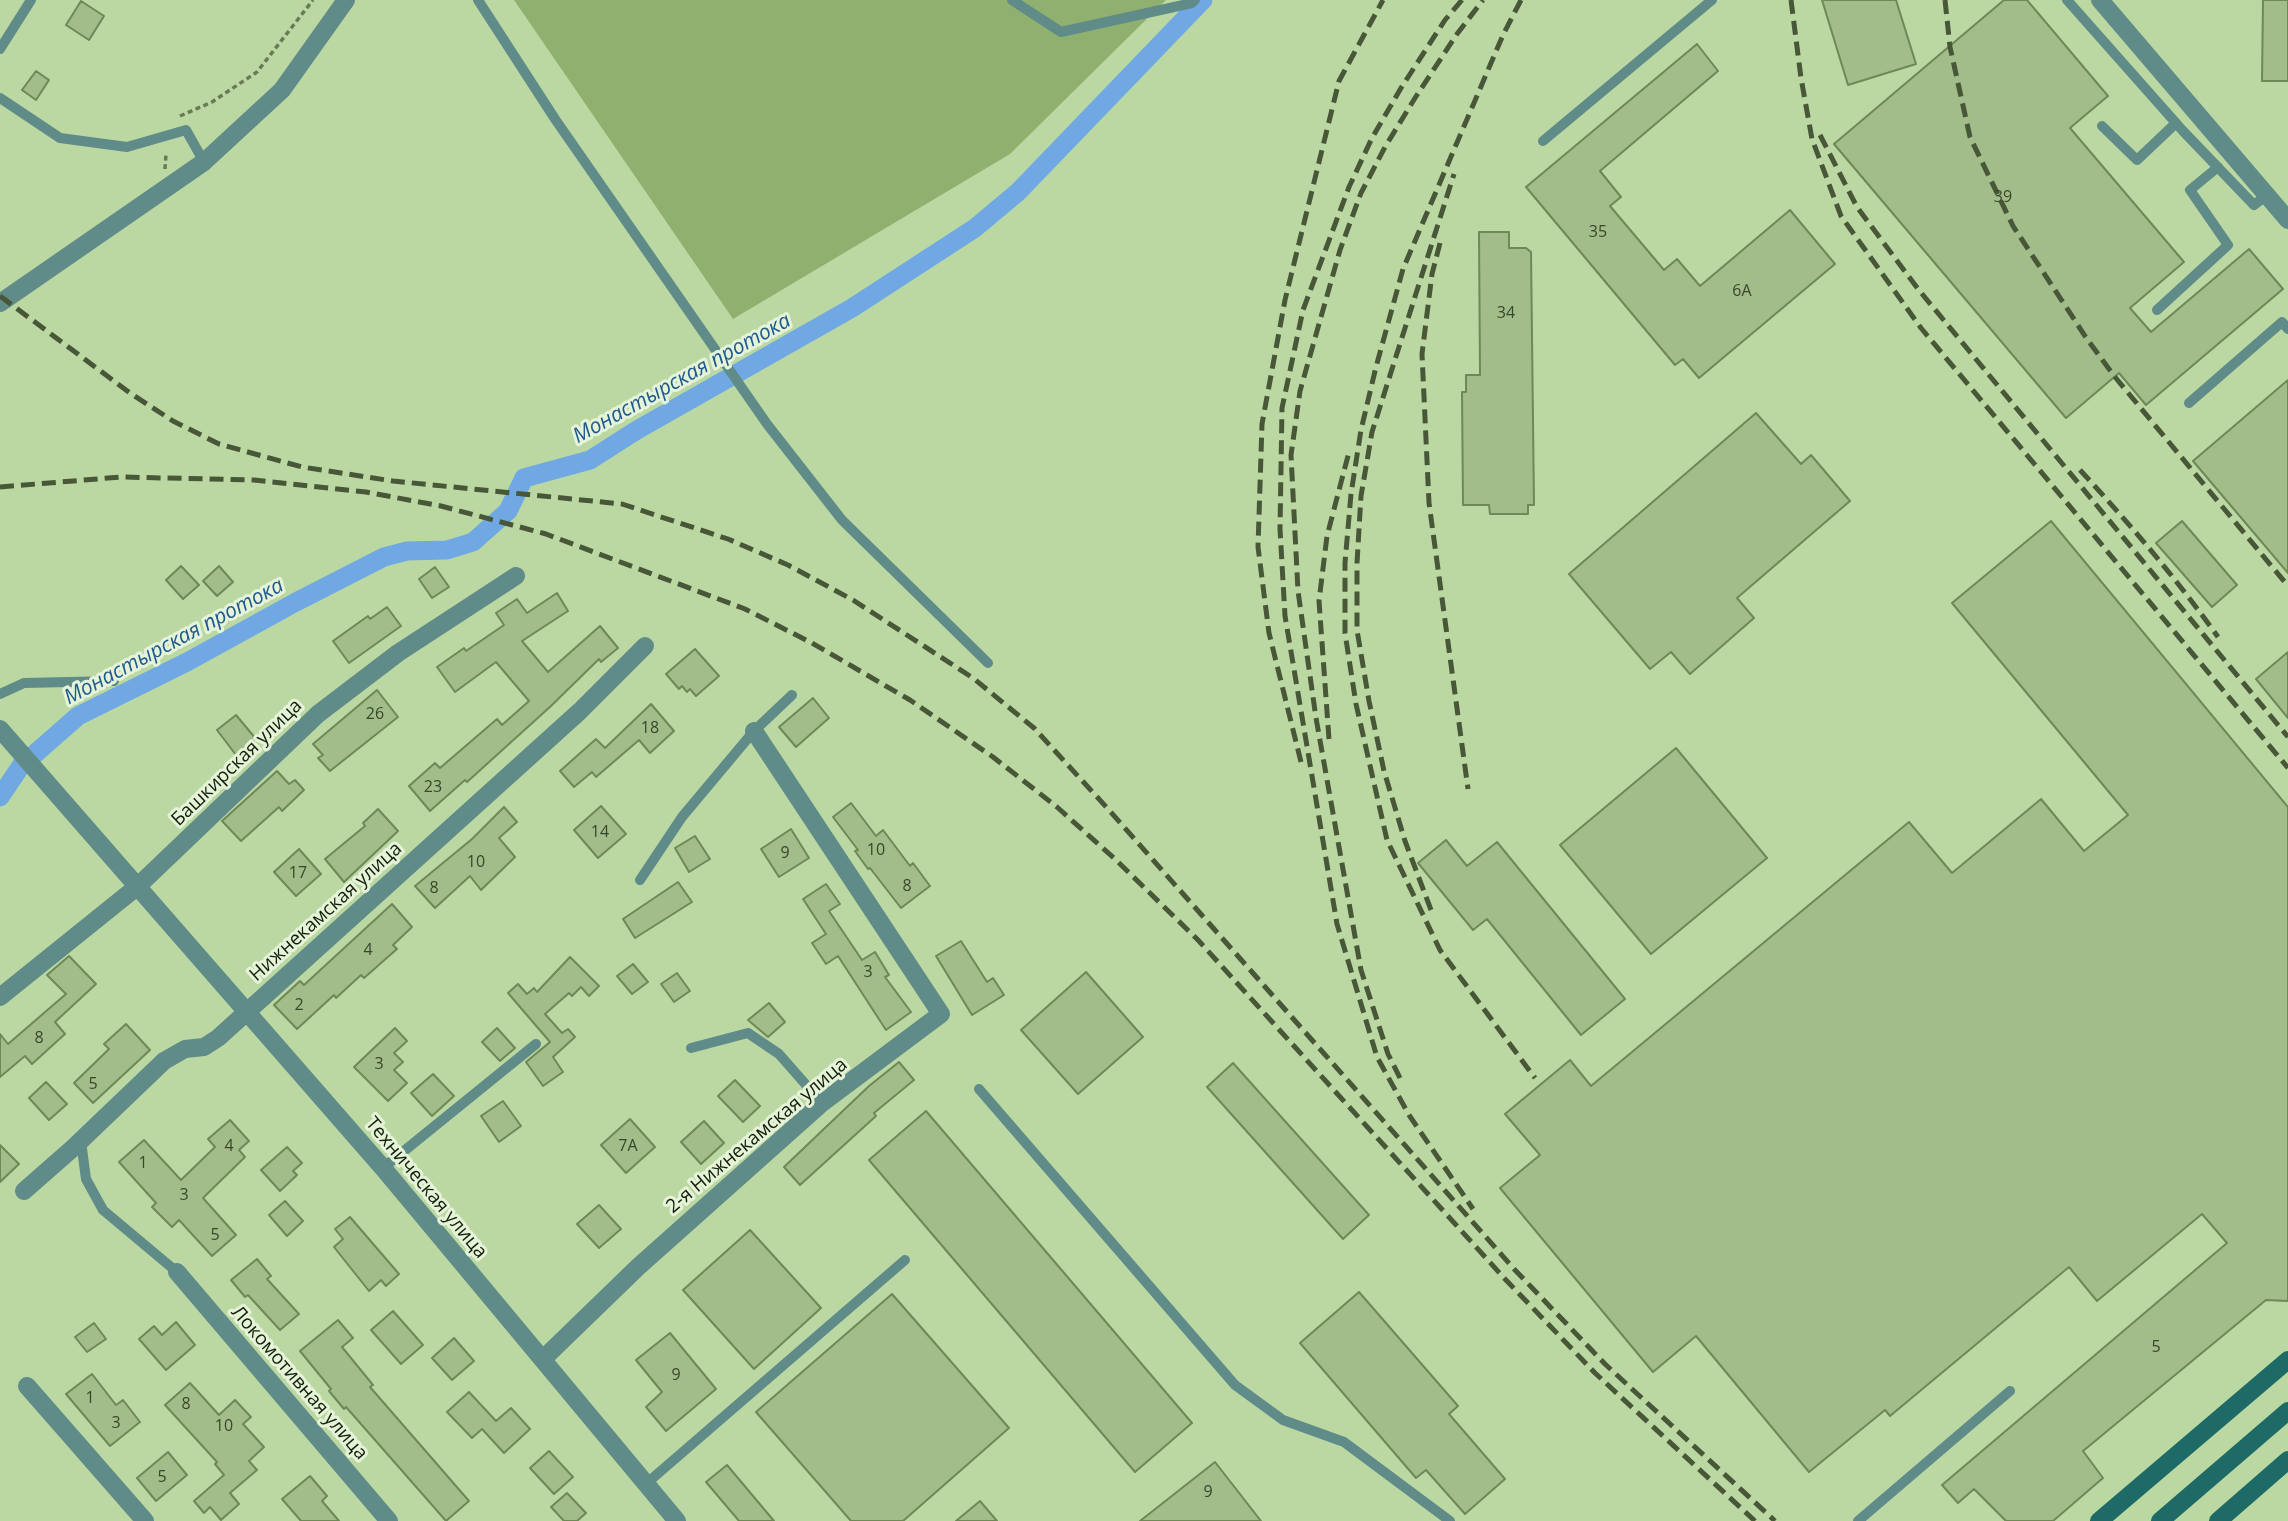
<!DOCTYPE html>
<html>
<head>
<meta charset="utf-8">
<style>
	body { margin:0 }
	canvas { display:block; background:#bcd8a2 }
</style>
</head>
<body>
<canvas width="2288" height="1521"></canvas>
<script>
const c = document.querySelector('canvas').getContext('2d');
c.lineJoin = 'round';
function paint(path, color) {
  c.fillStyle = color;
  c.fill(path, 'evenodd');
}
function trace(path, color, width, dash) {
  c.strokeStyle = color;
  c.lineWidth = width;
  c.lineCap = dash ? 'butt' : 'round';
  c.setLineDash(dash || []);
  c.stroke(path);
}
function drawText(font, color, halo, rows, align = 'center') {
  c.font = font + ' "Open Sans",sans-serif';
  c.lineWidth = 6;
  c.setLineDash([]);
  c.textBaseline = 'middle';
  c.strokeStyle = halo;
  c.fillStyle = color;
  for (const [text, x, y, turn = 0] of rows) {
    c.save();
    c.translate(x, y);
    c.rotate((+turn || 0) * Math.PI / 180);
    c.textAlign = isNaN(turn) ? turn : align;
    if (halo) c.strokeText(text, 0, 0);
    c.fillText(text, 0, 0);
    c.restore();
  }
}
paint(new Path2D(`
	M514 0H1166L1010 154 733 319Z`), '#8fb06f');
trace(new Path2D(`
	M0 797 21 766 78 716 187 662 296 602 384 557 407 551 447 550 473 542 508 511 524 478 590 460 637 430 852 308 975 228 1018 192 1203 0`), '#70a8e3', 19);
const building = new Path2D(`
	M1822 0H1896L1916 64 1848 85Z
	M2004 0H2027L2108 96 2070 128 2184 262 2130 308 2151 332 2249 249 2283 289 2146 405 2119 373 2066 418 1834 144Z
	M2263 0H2288V81H2262Z
	M81 1 104 16 89 40 66 25Z
	M1697 44 1718 71 1600 171 1621 197 1610 206 1664 270 1677 259 1700 286 1790 210 1835 264 1699 378 1683 359 1675 365 1526 187Z
	M36 71 49 80 36 100 22 90Z
	M1479 232H1509V248H1526L1531 252 1534 505H1528V514H1490L1489 505H1463L1462 392H1466V375H1480Z
	M2288 380V573L2193 461Z
	M1756 413 1801 464 1811 455 1850 501 1737 598 1754 618 1690 674 1671 652 1650 669 1569 574Z
	M2051 521 2288 807V1301L2266 1300 2083 1451 2103 1478 2053 1521H2006L1974 1489 1958 1503 1942 1485 2227 1243 2202 1214 2097 1301 2069 1267 1890 1416 1885 1410 1809 1472 1696 1336 1653 1372 1500 1188 1540 1155 1505 1114 1570 1060 1591 1086 1909 822 1952 873 2041 799 2084 851 2128 815 1952 603Z
	M2182 521 2237 585 2212 607 2156 543Z
	M181 566 199 585 183 599 166 580Z
	M219 566 233 582 217 596 203 581Z
	M435 567 449 587 432 598 419 579Z
	M557 593 568 611 522 641 548 672 600 626 618 648 601 662 599 659 551 706 467 782 465 780 430 811 409 786 435 763 440 768 497 719 502 725 529 701 496 662 455 692 437 667 464 648 466 651 504 625 496 613 517 599 527 613Z
	M387 607 401 626 349 663 333 641 368 616 370 619Z
	M695 649 719 676 696 696 690 689 687 692 682 686 679 689 666 674Z
	M2288 652V718L2256 679Z
	M377 690 398 717 330 771 318 758 323 755 313 744Z
	M813 698 829 718 796 747 779 727Z
	M651 704 674 731 650 753 639 740 596 777 592 772 574 787 560 771 596 739 605 748Z
	M236 715 256 739 236 755 217 730Z
	M1676 748 1767 858 1651 954 1560 845Z
	M277 771 289 784 295 780 304 790 282 811 279 807 241 841 222 821Z
	M851 803 876 836 883 830 910 866 913 863 930 886 901 908 870 868 868 869 855 851 858 850 833 817Z
	M601 806 626 834 598 858 574 830Z
	M504 807 517 822 499 838 515 857 481 890 470 876 435 908 415 886 472 839Z
	M378 809 398 831 344 882 325 859 365 826 363 823Z
	M791 829 809 858 779 877 761 849Z
	M695 836 710 859 689 872 675 848Z
	M1446 840 1467 866 1497 842 1625 999 1581 1035 1487 919 1473 930 1418 863Z
	M299 849 321 874 296 896 274 872Z
	M678 882 692 902 635 938 623 919Z
	M826 884 840 904 829 911 862 960 875 952 889 975 885 977 911 1012 886 1030 838 956 826 964 812 943 826 934 803 899Z
	M392 904 412 927 393 945 397 949 364 978 361 975 336 998 334 995 297 1029 274 1005 300 981 304 985Z
	M961 941 987 982 993 978 1004 995 972 1015 936 956Z
	M69 956 96 984 55 1022 65 1034 32 1064 25 1056 0 1077V1034L8 1044 66 994 47 975Z
	M570 957 599 986 589 996 581 987 572 996 569 993 545 1014 562 1033 568 1029 575 1037 553 1057 563 1072 543 1086 526 1062 550 1042 508 993 518 984 527 994 534 988 537 992Z
	M633 964 648 982 632 994 617 976Z
	M1086 972 1143 1037 1078 1094 1021 1030Z
	M677 973 690 991 674 1002 661 984Z
	M769 1003 785 1022 768 1037 748 1020Z
	M126 1024 150 1050 93 1103 74 1083 109 1049 104 1044Z
	M395 1028 407 1041 394 1053 403 1062 394 1070 407 1083 388 1101 354 1067Z
	M497 1028 515 1048 500 1061 482 1042Z
	M899 1062 914 1080 874 1113 876 1116 800 1185 784 1167 869 1086Z
	M1233 1063 1369 1215 1343 1239 1207 1087Z
	M433 1074 454 1096 432 1116 411 1093Z
	M735 1080 760 1106 743 1122 718 1096Z
	M46 1082 67 1104 49 1120 29 1098Z
	M503 1101 521 1126 499 1142 481 1116Z
	M926 1111 1192 1423 1135 1472 869 1160Z
	M630 1119 655 1147 626 1173 601 1145Z
	M230 1120 249 1141 239 1150 245 1157 203 1198 236 1235 212 1256 179 1220 172 1227 152 1207 156 1203 119 1162 144 1140 181 1180 215 1147 208 1139Z
	M704 1121 724 1143 701 1164 681 1142Z
	M0 1145 19 1164 0 1182Z
	M287 1147 302 1163 293 1171 297 1175 280 1191 261 1170Z
	M285 1201 303 1221 287 1236 269 1215Z
	M599 1205 621 1229 599 1248 577 1224Z
	M350 1217 399 1274 386 1286 381 1280 369 1291 334 1247 343 1239 335 1229Z
	M750 1230 821 1308 754 1369 683 1290Z
	M257 1259 271 1276 267 1279 299 1314 280 1330 248 1295 245 1297 231 1280Z
	M1359 1292 1458 1406 1449 1414 1505 1479 1465 1514 1426 1470 1416 1478 1300 1343Z
	M892 1294 1009 1428 903 1521H851L756 1412Z
	M393 1311 423 1345 401 1364 371 1330Z
	M338 1320 353 1338 342 1347 373 1385 370 1387 469 1501 446 1521 346 1407 344 1409 329 1391 331 1389 300 1351Z
	M176 1322 195 1345 166 1370 139 1339 154 1326 162 1335Z
	M94 1323 106 1339 87 1352 75 1337Z
	M670 1333 716 1389 666 1431 646 1407 662 1392 636 1360Z
	M454 1338 474 1361 452 1380 432 1358Z
	M92 1374 116 1405 123 1400 140 1422 110 1446 66 1394Z
	M190 1383 219 1415 235 1400 251 1417 243 1424 264 1447 249 1461 257 1470 230 1493 239 1504 221 1520 210 1507 204 1513 194 1501 224 1475 215 1464 217 1462 165 1405Z
	M469 1392 496 1421 511 1408 530 1429 504 1453 482 1429 472 1438 447 1412Z
	M549 1451 573 1477 554 1494 530 1468Z
	M168 1452 187 1475 156 1501 137 1478Z
	M1215 1462 1261 1521H1140Z
	M727 1465 774 1521H739L706 1482Z
	M310 1476 327 1496 322 1501 339 1521H301L282 1499Z
	M567 1493 586 1513 577 1521H564L551 1507Z
	M980 1501 997 1521H956Z`);
paint(building, '#a2bd89');
trace(building, '#6e8856', 2);
trace(new Path2D(`
	M180 116 212 102 257 72 313 0
	M165 169 166 154`), '#687b56', 3.5, [5, 3.5]);
trace(new Path2D(`
	M478 0 555 119 767 424 842 520 988 663
	M1012 0 1061 32 1192 3 1195 0
	M2067 0 2183 131 2254 205 2267 195
	M0 49 31 0
	M0 98 60 138 127 147 186 130 204 162
	M2102 126 2137 160 2176 123
	M1543 141 1712 0
	M2157 310 2228 245 2190 190 2218 167
	M2189 403 2282 322 2288 329
	M0 694 24 683 114 681
	M640 880 682 817 754 731 792 695
	M691 1048 748 1033 779 1054 822 1103
	M979 1089 1235 1385 1283 1420 1344 1442 1450 1521
	M81 1141 86 1179 103 1210 177 1272
	M383 1168 536 1044
	M647 1483 905 1260
	M1858 1521 2010 1391`), '#5f8b88', 10);
trace(new Path2D(`
	M2100 0 2288 220
	M0 303 204 162 282 90 346 0
	M0 729 383 1168 677 1521
	M0 997 138 886 318 714 398 653 516 576
	M24 1191 73 1148 164 1061 185 1049 204 1047 218 1038 580 711 645 646
	M177 1272 389 1521
	M543 1359 638 1267 822 1103 941 1014 754 731
	M27 1386 145 1521`), '#5f8b88', 18);
trace(new Path2D(`
	M2099 1521 2288 1360
	M2160 1521 2288 1411
	M2218 1521 2288 1460`), '#1e6a66', 18);
trace(new Path2D(`
	M1462 0 1445 20 1401 88 1372 138 1349 187 1303 310 1282 408 1280 529 1285 616 1337 924 1377 1057 1409 1115 1473 1209
	M1521 0 1503 35 1403 269 1376 367 1361 430 1351 494 1345 563V633L1356 704 1387 840 1440 950 1535 1078
	M1791 0 1801 78 1812 139 1841 216 1921 328 2288 768
	M1945 0 1950 47 1970 137 2013 226 2087 339 2115 377 2288 586
	M1820 135 1857 207 1918 289 2288 737
	M1440 243 1432 274 1422 354 1429 503 1468 789
	M0 296 130 393 173 421 219 444 302 467 393 481 622 504 728 539 788 565 853 600 973 678 1034 728 1109 810 1515 1270 1605 1364 1775 1521
	M2080 470C2129 523 2176 578 2218 637
	M0 487 121 477 254 480 366 492 441 506 546 534 745 609 812 643 910 700 993 757 1057 807 1115 859 1198 940 1505 1279 1595 1373 1755 1521
	M1329 739 1319 601 1327 536 1349 452
	M1301 762 1269 633 1258 547 1262 424 1285 300 1339 81 1383 0
	M1431 910 1405 841 1384 771 1369 701 1357 630V563L1361 496 1372 432 1454 174
	M1400 1078 1388 1054 1361 970 1316 718 1298 591 1291 455 1300 391 1340 250 1361 193 1385 147 1415 98 1457 34 1483 0`), '#475738', 5, [14, 7]);
drawText('16px', '#38462a', null, [
	["39",2003,197],
	["35",1598,232],
	["6А",1742,291],
	["34",1506,313],
	["26",375,714],
	["18",650,728],
	["23",433,787],
	["14",600,832],
	["10",876,850],
	["9",785,853],
	["10",476,862],
	["17",298,873],
	["8",907,886],
	["8",434,888],
	["4",368,950],
	["3",868,972],
	["2",299,1005],
	["8",39,1038],
	["3",379,1064],
	["5",93,1084],
	["4",229,1146],
	["7А",628,1146],
	["1",143,1163],
	["3",184,1195],
	["5",215,1235],
	["5",2156,1347],
	["9",676,1375],
	["1",90,1398],
	["8",186,1404],
	["3",116,1423],
	["10",224,1426],
	["5",162,1477],
	["9",1208,1492]
]);
drawText('19px', '#141e0a', '#e5f4d9', [
	["Башкирская улица",237,763,-44],
	["Нижнекамская улица",326,912,-42],
	["2-я Нижнекамская улица",757,1136,-40],
	["Техническая улица",426,1188,50],
	["Локомотивная улица",299,1383,49]
]);
drawText('italic 21px', '#1f5990', '#e5f4d9', [
	["Монастырская протока",682,379,-29],
	["Монастырская протока",174,642,-28]
]);
</script>
</body>
</html>
